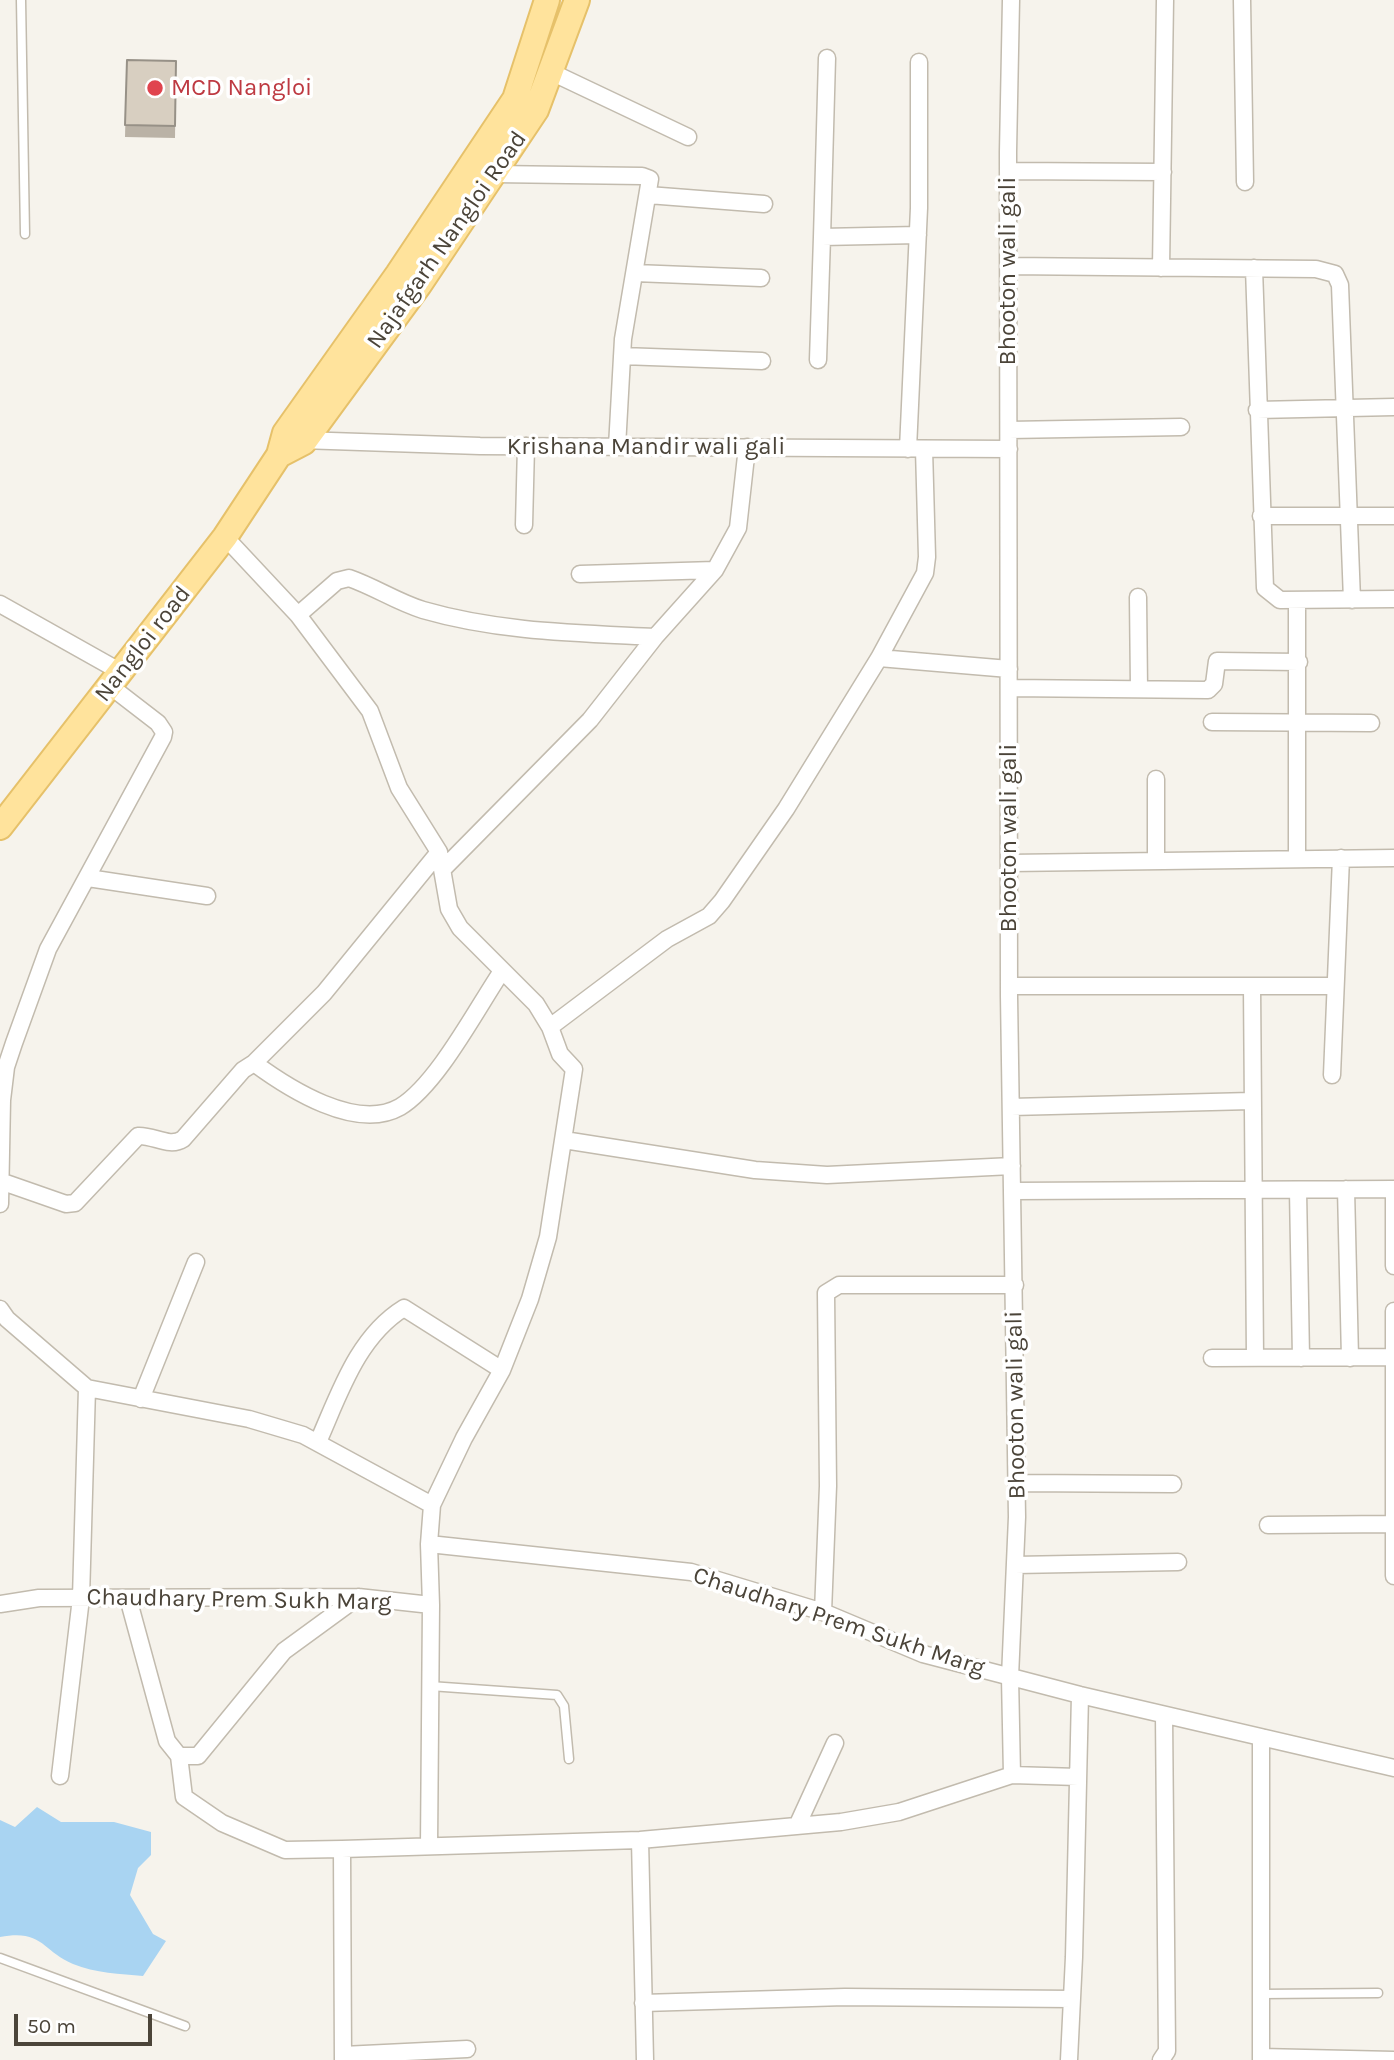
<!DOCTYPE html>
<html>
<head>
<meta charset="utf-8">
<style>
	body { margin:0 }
	#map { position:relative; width:1394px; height:2060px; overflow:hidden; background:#f6f3ec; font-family:Karla,sans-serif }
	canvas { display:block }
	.scale { position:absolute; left:14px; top:2014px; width:138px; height:32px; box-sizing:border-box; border:4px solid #4b4439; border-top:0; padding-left:9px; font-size:21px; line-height:24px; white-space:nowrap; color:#4b4439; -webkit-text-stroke:5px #fff; paint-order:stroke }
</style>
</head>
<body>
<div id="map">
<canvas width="1394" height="2060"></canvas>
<div class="scale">50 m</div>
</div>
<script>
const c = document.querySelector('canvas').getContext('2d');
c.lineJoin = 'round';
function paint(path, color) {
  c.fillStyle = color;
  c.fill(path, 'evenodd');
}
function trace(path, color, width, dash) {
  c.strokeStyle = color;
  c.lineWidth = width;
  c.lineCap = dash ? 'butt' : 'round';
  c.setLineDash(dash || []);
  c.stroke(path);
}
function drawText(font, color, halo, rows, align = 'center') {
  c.font = font + ' Karla,sans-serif';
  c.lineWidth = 7;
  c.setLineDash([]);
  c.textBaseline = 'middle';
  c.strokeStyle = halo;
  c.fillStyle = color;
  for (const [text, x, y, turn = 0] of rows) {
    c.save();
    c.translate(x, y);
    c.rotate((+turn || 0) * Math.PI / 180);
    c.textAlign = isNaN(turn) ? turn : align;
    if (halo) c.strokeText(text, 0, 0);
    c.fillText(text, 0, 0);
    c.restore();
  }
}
paint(new Path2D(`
	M37 1807 61 1822H114L151 1832V1855L138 1868 130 1895 153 1934 166 1941 143 1976C121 1974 95 1973 73 1964 42 1951 43 1929 0 1937V1820L15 1827Z`), '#a9d4f2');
const lane = new Path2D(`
	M21 0 25 234
	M430 1686 557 1695 564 1706 569 1759
	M0 1958 185 2026
	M1261 1994 1378 1993`);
const street = new Path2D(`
	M1242 0 1245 182
	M827 58 822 237 918 235
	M551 72 688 137
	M1008 171 1163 172
	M494 174 642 176 650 179 623 339 617 447
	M648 195 764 204
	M1008 266 1316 269 1335 274 1340 285 1352 600
	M1161 268 1165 0
	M1254 268 1265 588 1280 600 1394 599
	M635 273 761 278
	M622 356 762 361
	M818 360 822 237
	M1257 410 1394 407
	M1009 430 1181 427
	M301 440 480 446 1009 449
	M908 449 919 208V62
	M1261 516H1394
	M524 525 526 446
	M225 537 298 615 370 711 399 788 439 852 449 909 460 928 536 1004 550 1027 560 1054 574 1069 548 1237 530 1299 502 1370 464 1438 432 1505 429 1544
	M580 574 715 570
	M1138 597 1139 689
	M0 604 121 672
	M298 615 337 581 349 578C375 587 397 602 423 610 499 632 576 633 655 637
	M879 658 1009 669
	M1009 688 1208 690 1214 684 1217 661 1299 662
	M1212 722 1371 723
	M1156 779V861
	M439 852 324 993 254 1063C288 1088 356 1132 400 1107 437 1085 477 1008 502 971
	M1297 859V600
	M1009 863 1394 858
	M442 870 590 720 655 637 715 570 738 528 747 447
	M88 878 207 896
	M1009 986H1334
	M1252 986 1255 1358
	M550 1027 667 939 709 916 722 901 786 809 879 658 925 573 927 557 924 449
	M1332 1075 1341 858
	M1011 1107 1251 1101
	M564 1140 755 1170 827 1175 1012 1166
	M3 1182 66 1204 75 1203 138 1136C154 1135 169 1148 183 1139L243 1070 254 1063
	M1346 1189 1350 1358
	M1298 1190 1301 1358
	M1013 1191 1394 1189V1266
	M0 1204 2 1100 6 1067 14 1043 48 949 163 737 164 732 158 723 110 686
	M0 1309 7 1319 87 1388 81 1598 60 1776
	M1394 1311V1576
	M1212 1358 1394 1357
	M87 1388 249 1419 303 1435 432 1505
	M141 1399 196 1262
	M318 1442C339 1395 357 1337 404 1308L502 1370
	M1017 1483 1173 1484
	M1268 1525 1394 1524
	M1015 1565 1178 1562
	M128 1598 167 1741 179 1756H198L284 1651 358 1597
	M0 1604 39 1598 358 1597 431 1605 429 1544 691 1572 823 1612 923 1654 1080 1695 1394 1768
	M823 1612 828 1486 826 1293 839 1285H1015
	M179 1756 184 1797 222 1823 285 1850 342 1849 640 1840 841 1822 899 1812 1012 1775 1010 1677 1017 1517 1009 996 1008 152 1011 0
	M1012 1775 1078 1777
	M797 1826 835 1743
	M640 1840 645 2060
	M429 1846 431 1605
	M342 1849 343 2060
	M643 2003 845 1997 1072 1999
	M343 2055 467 2049
	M1261 2057 1394 2060
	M1069 2060 1074 1957 1080 1695
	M1161 2060 1167 2051 1164 1715
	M1261 2060V1737`);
const primary = new Path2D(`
	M279 455 304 442 419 285 536 110 577 0
	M0 827 225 537 279 455 285 433 398 274 515 99 547 0`);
trace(lane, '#c2bbae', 11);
trace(street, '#c2bbae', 19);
trace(primary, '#e6c16a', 28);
trace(lane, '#fff', 8);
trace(street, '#fff', 16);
trace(primary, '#ffe39c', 24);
paint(new Path2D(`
	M127 60 176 61 175 138 125 137Z`), '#bab2a6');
const building = new Path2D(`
	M127 60 176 61 175 126 125 125Z`);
paint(building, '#d8cfc1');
trace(building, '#979187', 2);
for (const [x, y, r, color] of [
	[155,88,9,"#e0444e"]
]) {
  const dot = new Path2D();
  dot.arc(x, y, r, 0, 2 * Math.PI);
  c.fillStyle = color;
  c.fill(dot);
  trace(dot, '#fff', 2.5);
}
drawText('24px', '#be3a42', '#fff', [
	["MCD Nangloi",171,88]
], 'left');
drawText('24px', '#4b4439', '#fff', [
	["Najafgarh Nangloi Road",447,240,-55],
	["Bhooton wali gali",1008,271,-90],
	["Krishana Mandir wali gali",646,447],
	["Nangloi road",143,644,-52],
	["Bhooton wali gali",1009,838,-90],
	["Bhooton wali gali",1016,1405,-91],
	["Chaudhary Prem Sukh Marg",239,1600,1],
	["Chaudhary Prem Sukh Marg",839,1622,18]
]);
</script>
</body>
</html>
